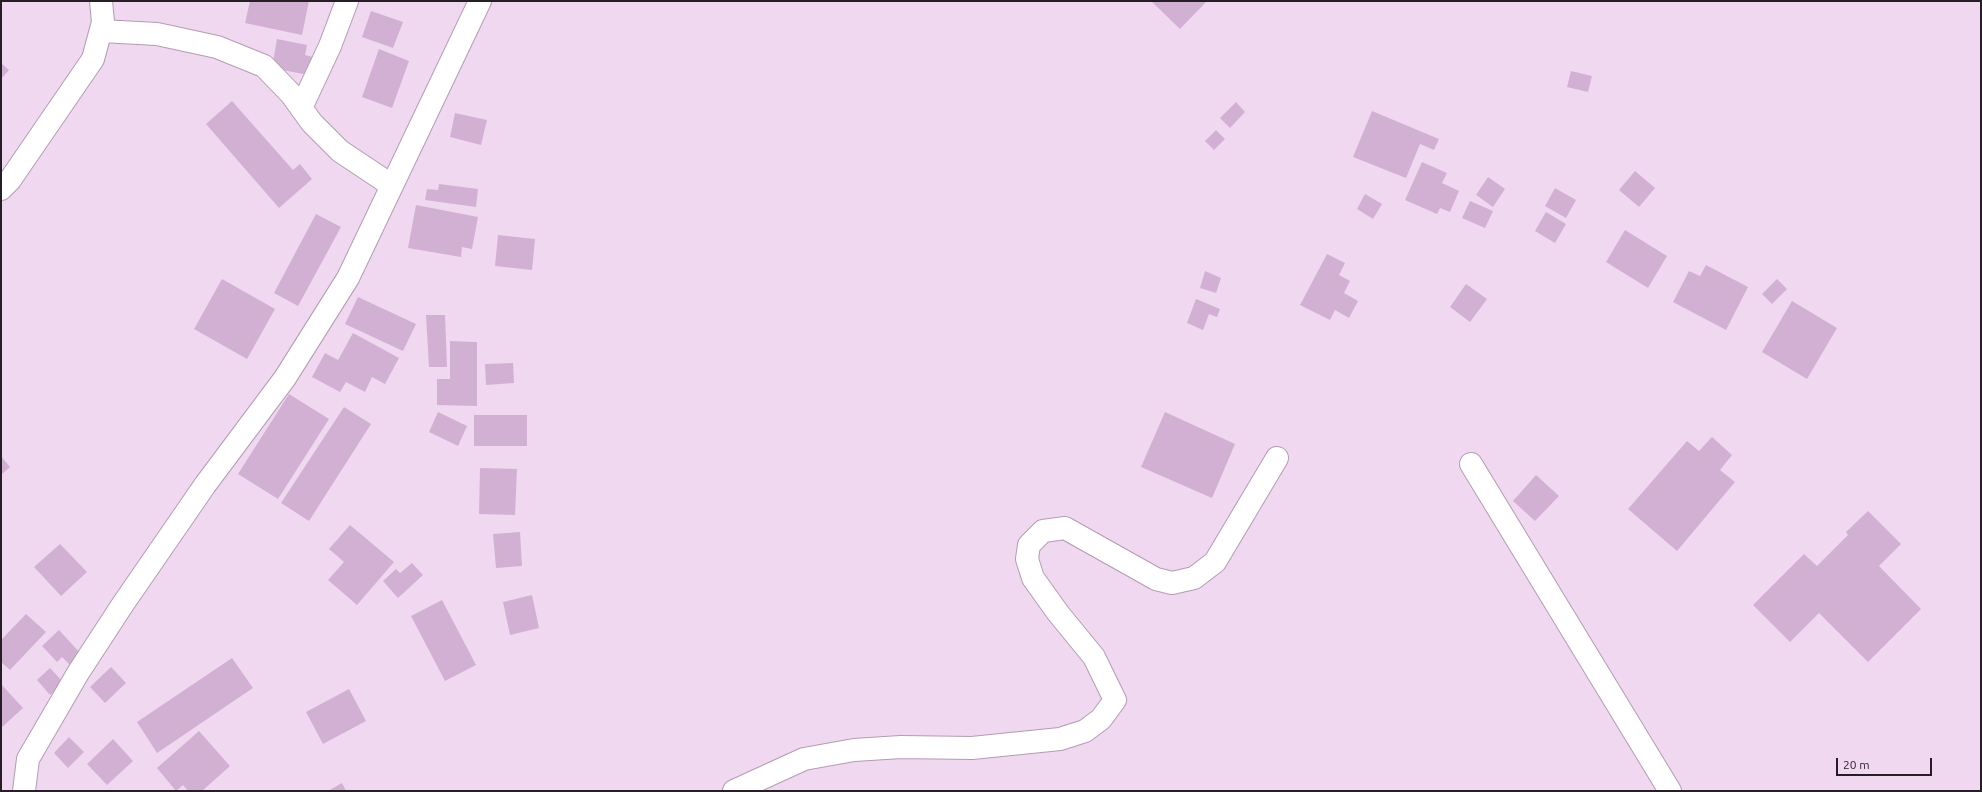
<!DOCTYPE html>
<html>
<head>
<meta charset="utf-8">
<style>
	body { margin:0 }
	#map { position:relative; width:1982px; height:792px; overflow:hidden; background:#f0d8f0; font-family:Ubuntu,sans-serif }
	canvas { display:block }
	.frame { position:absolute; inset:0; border:2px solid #261d26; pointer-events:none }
	.scale { position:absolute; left:1836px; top:758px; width:96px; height:18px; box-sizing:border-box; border:2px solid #261d26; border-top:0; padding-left:5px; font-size:12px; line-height:14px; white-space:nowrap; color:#261d26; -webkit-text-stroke:3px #f0d8f0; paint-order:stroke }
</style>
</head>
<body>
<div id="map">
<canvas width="1982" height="792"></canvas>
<div class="frame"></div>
<div class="scale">20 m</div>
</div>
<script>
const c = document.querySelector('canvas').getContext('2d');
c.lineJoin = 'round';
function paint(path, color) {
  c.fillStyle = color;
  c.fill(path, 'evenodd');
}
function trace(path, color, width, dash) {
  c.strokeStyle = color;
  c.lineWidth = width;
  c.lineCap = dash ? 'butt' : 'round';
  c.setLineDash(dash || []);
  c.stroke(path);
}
paint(new Path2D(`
	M250 1H309L302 35 245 23Z
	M1151 1H1207L1180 29Z
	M371 11 403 22 393 48 362 37Z
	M277 39 307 45 305 55 317 58 314 76 272 68Z
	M379 49 409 61 392 108 362 97Z
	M1 63 9 70 1 79Z
	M1571 71 1592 76 1588 92 1567 87Z
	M232 101 293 170 300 164 312 179 279 208 206 124Z
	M1236 102 1245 112 1230 128 1220 118Z
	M1372 111 1439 139 1434 150 1420 144 1406 178 1353 157Z
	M455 113 487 120 481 145 450 137Z
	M1216 130 1225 139 1214 150 1205 141Z
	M1422 162 1447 173 1442 183 1459 191 1450 212 1440 208 1437 214 1405 200Z
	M1635 171 1655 188 1639 207 1619 190Z
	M1488 177 1505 189 1493 207 1476 195Z
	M439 184 478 189 476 207 425 200 427 189 438 190Z
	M1555 188 1576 200 1566 218 1545 206Z
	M1365 194 1382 204 1373 219 1357 209Z
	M1470 201 1493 211 1485 228 1462 218Z
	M416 205 478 217 472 249 462 247 461 257 408 248Z
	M1546 212 1566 224 1555 243 1535 231Z
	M316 214 341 227 298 306 274 293Z
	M1625 230 1667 256 1648 288 1606 262Z
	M498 235 535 239 532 270 495 266Z
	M1327 254 1345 263 1339 275 1350 281 1344 293 1358 301 1349 318 1335 310 1330 320 1300 305Z
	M1706 265 1748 287 1726 330 1673 302 1689 271 1700 276Z
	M1205 271 1221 278 1216 293 1200 288Z
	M222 279 275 309 247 359 194 329Z
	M1777 279 1787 289 1772 304 1762 294Z
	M1466 284 1487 299 1470 322 1450 307Z
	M358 297 416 324 403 351 345 324Z
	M1196 299 1220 309 1217 317 1209 314 1203 330 1187 323Z
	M1792 301 1837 328 1807 379 1762 352Z
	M426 315H445L447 367H429Z
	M353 333 399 358 385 384 372 377 365 392 346 382 340 392 312 377 325 353 338 360Z
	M450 341 477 342V406L437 405V379H450Z
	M513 363 514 383 486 385 485 364Z
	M289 394 329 419 278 499 238 474Z
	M344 407 371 424 309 521 281 503Z
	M438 412 467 426 458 446 429 432Z
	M1165 412 1235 444 1212 498 1141 467Z
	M474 415H527V446H474Z
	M1712 437 1732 455 1720 470 1735 482 1677 551 1628 509 1687 441 1699 451Z
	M1 456 10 467 1 475Z
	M480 468 517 469 515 515 479 514Z
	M1536 475 1559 496 1535 521 1513 501Z
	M1868 511 1901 544 1879 566 1921 609 1868 662 1819 613 1790 642 1753 605 1804 554 1817 566 1848 535 1846 532Z
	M350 525 394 562 357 605 328 580 344 562 329 549Z
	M520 532 522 566 496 568 493 534Z
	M60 544 87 572 61 596 34 567Z
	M412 563 423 575 398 598 383 581 396 569 400 573Z
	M532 595 539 628 510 635 503 602Z
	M442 600 476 665 445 681 411 616Z
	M26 614 46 632 10 670 1 662V640Z
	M59 630 81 654 70 665 62 657 57 662 42 646Z
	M232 658 253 688 157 753 137 722Z
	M111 667 126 683 105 703 90 687Z
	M50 668 63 682 50 695 37 680Z
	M1 684 23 708 1 728Z
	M349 689 366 721 323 744 306 712Z
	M199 731 230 766 202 791H188L183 785 176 791 157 768Z
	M69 737 84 752 68 768 54 753Z
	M113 739 133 761 107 785 87 764Z
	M342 783 346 791H328Z`), '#d2b0d4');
const minor = new Path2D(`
	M101 31 157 34 217 47 264 66 291 94 312 123 340 151 391 185
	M301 108 330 46 347 1
	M1 189 10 180 93 59 103 22 101 1
	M1471 464 1670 791
	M24 791 28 759 78 673 123 604 205 485 285 378 348 278 480 1
	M734 791 804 759 854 750 901 747 972 748 1060 739 1085 731 1101 719 1115 700 1094 657 1058 613 1033 578 1027 559 1029 545 1043 531 1065 528 1156 579 1172 583 1194 578 1215 562 1277 458`);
trace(minor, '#b39cb3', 24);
trace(minor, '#fff', 22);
</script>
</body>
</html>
